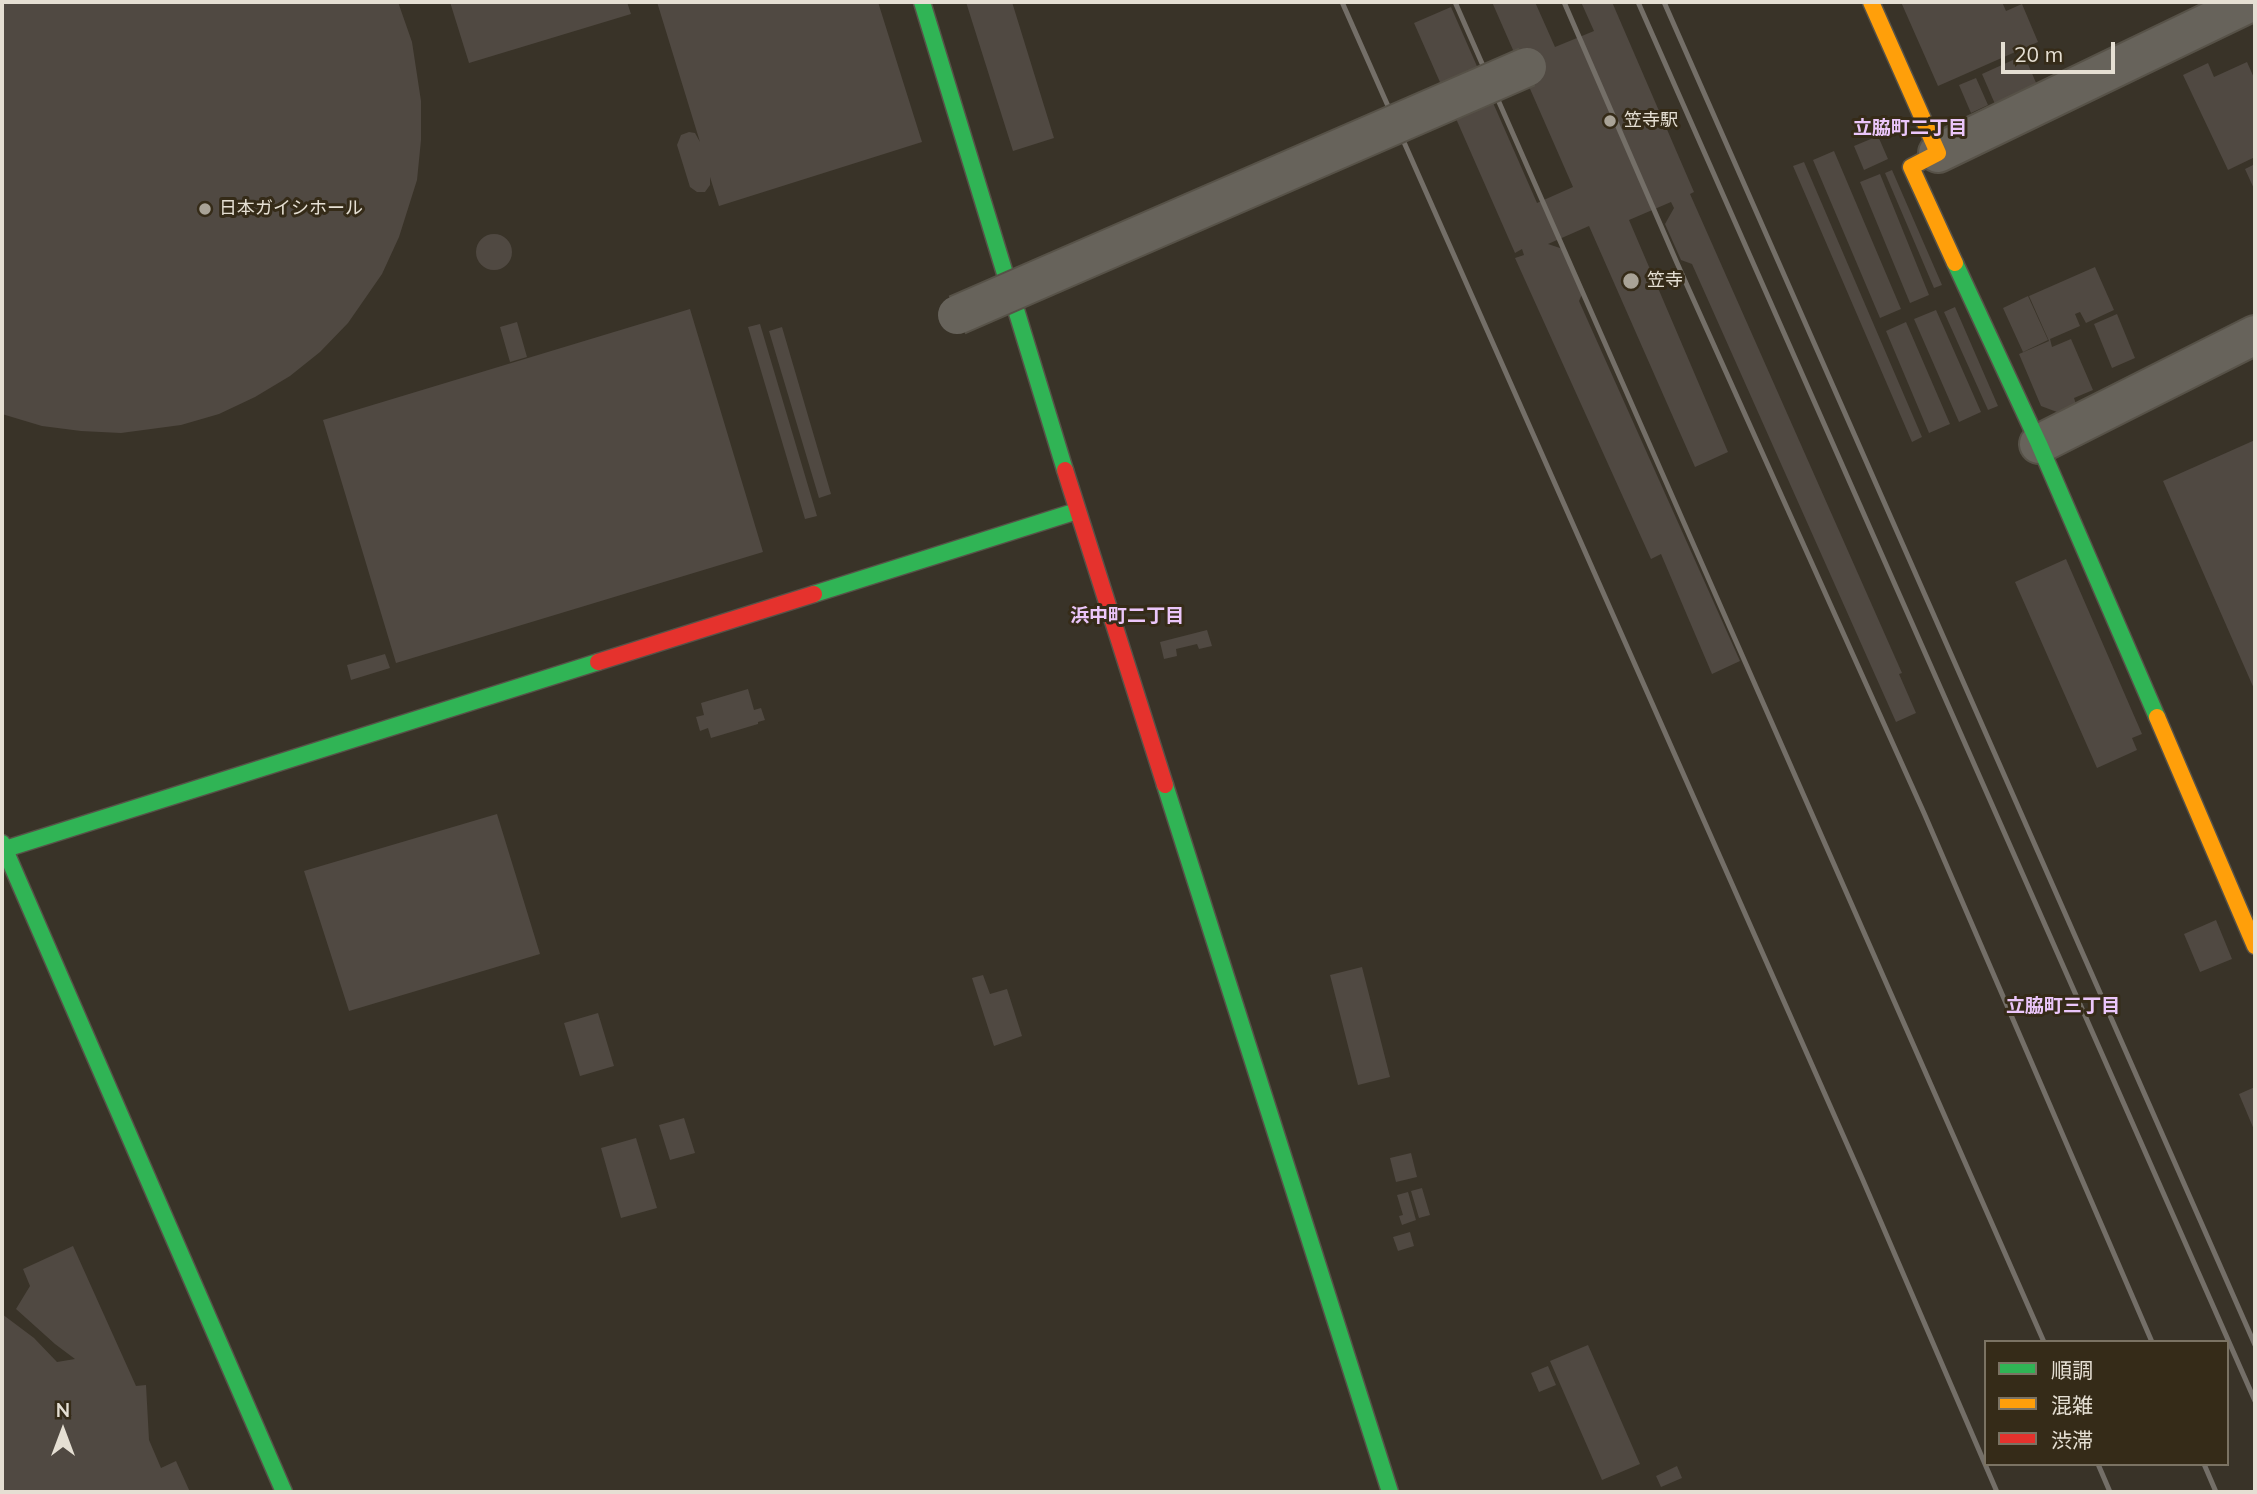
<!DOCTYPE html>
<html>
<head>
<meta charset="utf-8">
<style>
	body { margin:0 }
	#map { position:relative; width:2257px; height:1494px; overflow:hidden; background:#393328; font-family:Mulish,"Noto Sans JP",sans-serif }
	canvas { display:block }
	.frame { position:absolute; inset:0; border:4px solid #e5dfd3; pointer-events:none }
	.legend { position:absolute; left:1984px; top:1340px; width:245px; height:126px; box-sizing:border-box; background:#352b18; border:2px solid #7b7363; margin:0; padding:9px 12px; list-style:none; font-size:21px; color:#e5dfd3 }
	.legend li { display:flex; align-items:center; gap:14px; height:35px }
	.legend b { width:35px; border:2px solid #7b7363 }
	.north { position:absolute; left:28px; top:1396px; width:70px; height:70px; -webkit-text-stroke:5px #352b18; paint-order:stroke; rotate:0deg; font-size:19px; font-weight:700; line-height:28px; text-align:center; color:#e5dfd3 }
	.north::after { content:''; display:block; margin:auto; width:24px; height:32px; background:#e5dfd3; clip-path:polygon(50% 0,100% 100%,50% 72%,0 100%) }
	.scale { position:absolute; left:2001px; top:42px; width:114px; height:32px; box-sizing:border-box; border:4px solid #e5dfd3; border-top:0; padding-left:9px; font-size:21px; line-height:24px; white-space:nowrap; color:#e5dfd3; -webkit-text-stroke:5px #352b18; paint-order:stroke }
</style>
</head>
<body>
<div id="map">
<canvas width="2257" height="1494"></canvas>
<div class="frame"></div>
<ul class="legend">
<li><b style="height:9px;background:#30b455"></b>順調</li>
<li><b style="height:9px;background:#ff9f0a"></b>混雑</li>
<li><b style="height:9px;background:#e5322d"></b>渋滞</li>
</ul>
<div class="north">N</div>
<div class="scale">20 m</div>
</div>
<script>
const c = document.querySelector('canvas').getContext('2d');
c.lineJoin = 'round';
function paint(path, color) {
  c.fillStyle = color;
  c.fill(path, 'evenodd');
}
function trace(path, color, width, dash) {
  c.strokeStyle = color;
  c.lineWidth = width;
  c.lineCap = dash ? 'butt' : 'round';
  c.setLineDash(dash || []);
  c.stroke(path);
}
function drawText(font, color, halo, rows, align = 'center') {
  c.font = font + ' Mulish,"Noto Sans JP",sans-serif';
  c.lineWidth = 6;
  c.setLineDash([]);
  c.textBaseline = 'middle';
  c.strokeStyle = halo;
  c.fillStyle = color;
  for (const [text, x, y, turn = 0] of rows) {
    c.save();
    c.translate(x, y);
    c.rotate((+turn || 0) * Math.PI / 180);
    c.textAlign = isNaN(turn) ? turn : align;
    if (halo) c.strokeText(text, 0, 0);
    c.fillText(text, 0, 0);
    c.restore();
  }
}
paint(new Path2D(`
	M2 2H398L412 42 421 101V140L417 180 399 237 382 274 348 323 320 352 290 376 255 397 219 414 181 425 121 433 81 431 42 426 2 414Z
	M450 2H627L631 14 469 63Z
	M657 2H878L922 142 719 206 710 177V185L705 192H697L690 187 677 145 681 135 689 132 695 133 700 142Z
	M966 2H1012L1054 138 1013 151Z
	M1492 2H1535L1555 47 1594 31 1581 2H1612L1694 192 1690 194 1902 673 1899 674 1916 713 1896 722 1692 264 1681 260 1665 224 1674 208 1671 202 1629 220 1728 452 1695 467 1589 226 1548 244 1566 250 1584 290 1579 301 1740 661 1712 674 1661 554 1651 559 1515 258 1524 255 1522 249 1515 253 1414 23 1451 7 1537 203 1573 187Z
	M1901 2H2002L2006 11 2022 4 2038 42 1938 86Z
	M2024 55 2037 85 1995 104 1982 74Z
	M2247 62 2255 80V157L2228 170 2183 75 2208 63 2214 77Z
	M1976 78 1988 105 1971 113 1959 85Z
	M1878 136 1888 159 1864 170 1854 146Z
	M1834 151 1901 309 1880 318 1813 160Z
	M1804 162 1922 437 1912 442 1793 166Z
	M2255 164V191L2245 169Z
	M1892 170 1942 285 1934 288 1885 173Z
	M1880 174 1929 295 1910 303 1860 182Z
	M476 252a18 18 0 1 1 36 0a18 18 0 1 1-36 0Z
	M2095 267 2114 310 2086 323 2080 312 2075 314 2080 326 2050 339 2052 347 2071 339 2093 390 2074 398 2076 404 2057 412 2041 406 2019 354 2049 341 2029 296Z
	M2028 296 2048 340 2023 352 2003 308Z
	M1955 307 1998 406 1988 410 1944 312Z
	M690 309 763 552 396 663 323 420Z
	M1936 310 1981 412 1959 422 1914 319Z
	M2117 314 2135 358 2112 368 2094 324Z
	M517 322 527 357 510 362 500 327Z
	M1906 322 1950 424 1929 433 1886 331Z
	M760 324 817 516 805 519 748 327Z
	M782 327 831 494 819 498 769 331Z
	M2255 440V691L2163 481Z
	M2066 559 2142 734 2132 738 2137 750 2097 768 2015 582Z
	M1207 630 1212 646 1199 649 1197 644 1176 649 1177 656 1164 659 1160 642Z
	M385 654 390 668 351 680 347 665Z
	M748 689 754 710 761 708 765 720 758 722V724L711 738 708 728 700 731 696 717 704 715 701 703Z
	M497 814 540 954 349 1011 304 871Z
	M2216 920 2232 959 2200 972 2184 934Z
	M1362 967 1390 1077 1358 1085 1330 975Z
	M983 975 990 994 1007 989 1022 1036 994 1046 972 978Z
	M598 1013 614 1066 580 1076 564 1023Z
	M2255 1087V1132L2239 1094Z
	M684 1118 695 1153 670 1160 659 1125Z
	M636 1138 657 1208 621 1218 601 1148Z
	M1411 1153 1417 1177 1396 1182 1390 1158Z
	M1422 1188 1430 1215 1419 1218 1411 1191Z
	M1408 1192 1416 1220 1402 1225 1399 1216 1403 1215 1397 1195Z
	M1410 1232 1414 1246 1398 1251 1393 1237Z
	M73 1246 136 1386 146 1385 149 1440 161 1468 176 1461 190 1492H2V1314L34 1338 57 1362 75 1359 55 1344 16 1309 30 1286 23 1269Z
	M1588 1345 1640 1464 1602 1480 1550 1361Z
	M1548 1366 1556 1385 1539 1392 1531 1373Z
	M1677 1466 1682 1478 1661 1487 1656 1476Z`), '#504942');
const street = new Path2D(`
	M1938 153 2251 2
	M2039 444 2255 335`);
const fast = new Path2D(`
	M922 2 1065 470
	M1955 263 2039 444 2157 717
	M814 594 1077 511
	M1165 785 1390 1492
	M2 843 284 1492
	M2 850 598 662`);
const slow = new Path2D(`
	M1871 2 1938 153 1911 167 1955 263
	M2157 717 2255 946`);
const jam = new Path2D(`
	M1065 470 1165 785
	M598 662 814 594`);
trace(street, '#575248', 42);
trace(fast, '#575248', 19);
trace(slow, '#575248', 19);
trace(jam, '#575248', 19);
trace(street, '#67635b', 38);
trace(fast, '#30b455', 16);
trace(slow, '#ff9f0a', 16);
trace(jam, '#e5322d', 16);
trace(new Path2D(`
	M1342 2 1862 1178 1997 1492
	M1455 2 2044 1342
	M1564 2 1677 263 1924 813 2152 1342
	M1638 2 2255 1401
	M1664 2 2255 1345
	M2098 1464 2110 1492
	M2204 1464 2216 1492`), '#746f68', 5);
const streetBridge = new Path2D(`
	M957 315 1527 67`);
trace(streetBridge, '#575248', 42, []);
trace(streetBridge, '#67635b', 38);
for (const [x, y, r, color] of [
	[1610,121,7,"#a9a397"],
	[205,209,7,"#a9a397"],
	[1631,281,9,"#a9a397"]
]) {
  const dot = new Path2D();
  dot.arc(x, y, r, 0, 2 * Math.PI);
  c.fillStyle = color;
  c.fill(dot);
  trace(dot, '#352b18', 2.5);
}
drawText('18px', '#e5dfd3', '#352b18', [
	["笠寺駅",1624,121],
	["日本ガイシホール",219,209],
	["笠寺",1647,281]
], 'left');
drawText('bold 19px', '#ebc6fa', '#352b18', [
	["立脇町二丁目",1910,128],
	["浜中町二丁目",1127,616],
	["立脇町三丁目",2063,1006]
]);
</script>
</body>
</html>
